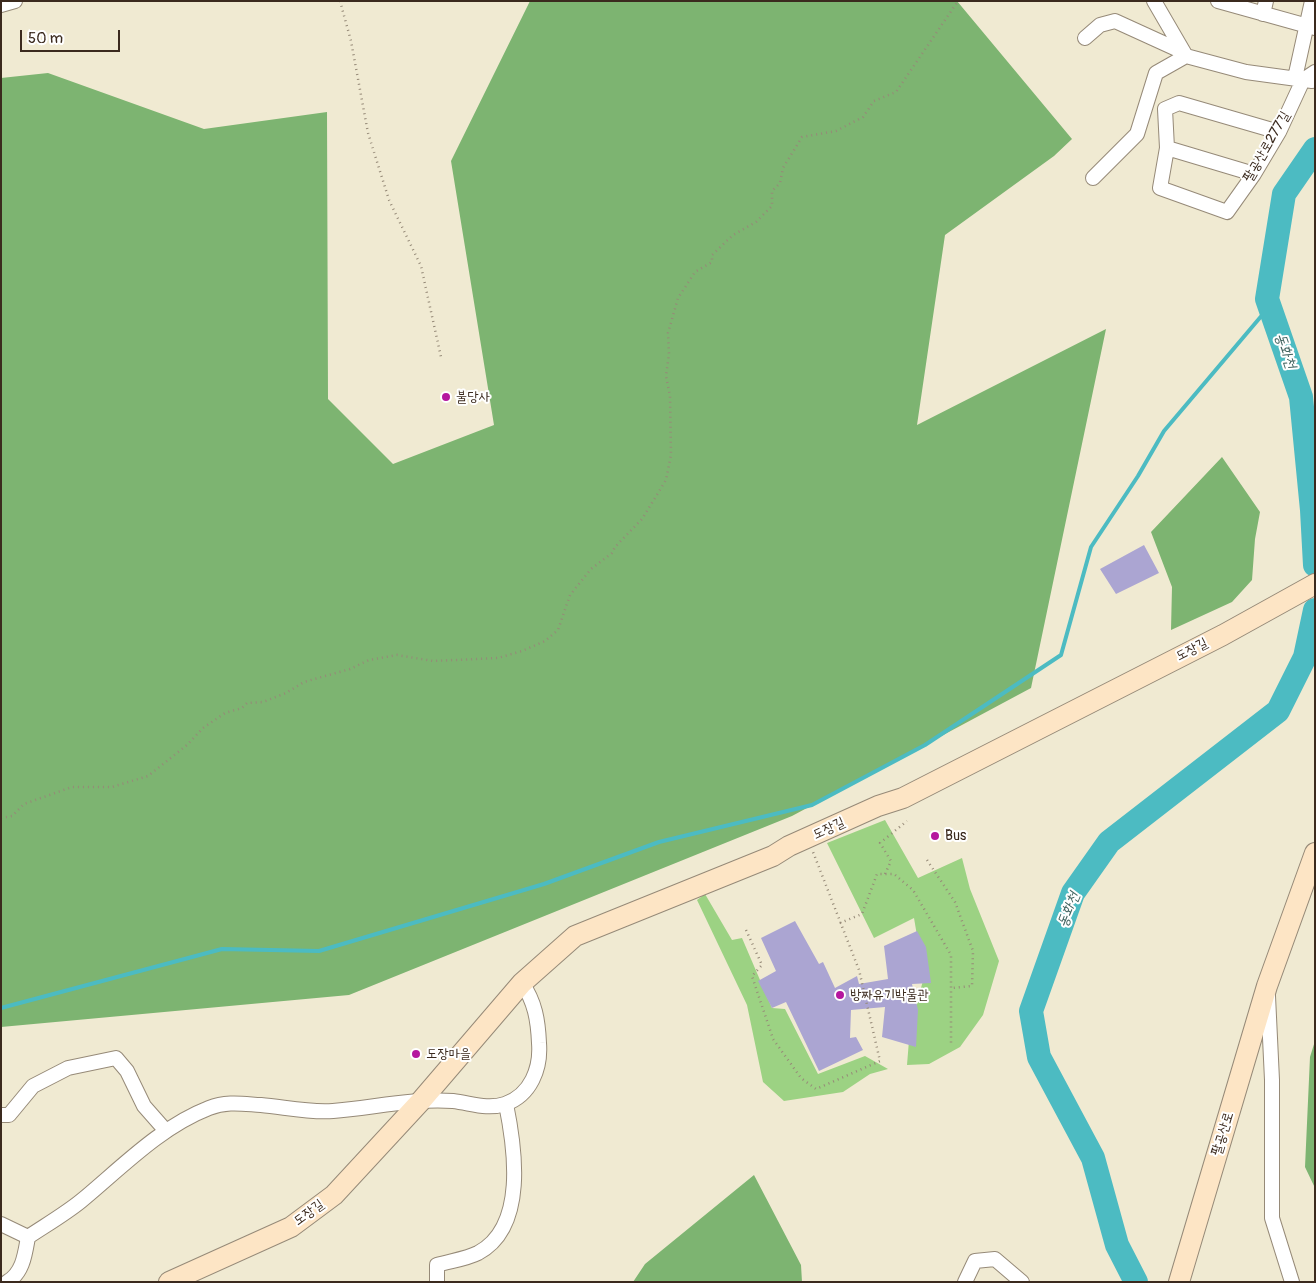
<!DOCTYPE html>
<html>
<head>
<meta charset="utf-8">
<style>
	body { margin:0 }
	#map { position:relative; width:1316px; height:1283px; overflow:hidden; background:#f0ead2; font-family:Pangolin,sans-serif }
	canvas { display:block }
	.frame { position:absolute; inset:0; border:2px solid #3b2a1e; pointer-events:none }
	.scale { position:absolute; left:20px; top:30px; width:100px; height:22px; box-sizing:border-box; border:2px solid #3b2a1e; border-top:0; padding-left:6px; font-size:15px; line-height:18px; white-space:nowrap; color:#3b2a1e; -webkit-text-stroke:4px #fff; paint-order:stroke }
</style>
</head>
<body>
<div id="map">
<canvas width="1316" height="1283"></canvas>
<div class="frame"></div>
<div class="scale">50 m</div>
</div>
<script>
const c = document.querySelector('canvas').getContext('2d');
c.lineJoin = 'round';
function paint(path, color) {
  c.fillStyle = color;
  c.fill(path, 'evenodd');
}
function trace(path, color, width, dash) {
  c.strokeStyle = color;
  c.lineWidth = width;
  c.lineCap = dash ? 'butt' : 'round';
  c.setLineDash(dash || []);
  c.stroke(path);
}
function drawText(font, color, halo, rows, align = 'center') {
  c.font = font + ' Pangolin,"Poor Story",sans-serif';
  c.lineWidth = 4;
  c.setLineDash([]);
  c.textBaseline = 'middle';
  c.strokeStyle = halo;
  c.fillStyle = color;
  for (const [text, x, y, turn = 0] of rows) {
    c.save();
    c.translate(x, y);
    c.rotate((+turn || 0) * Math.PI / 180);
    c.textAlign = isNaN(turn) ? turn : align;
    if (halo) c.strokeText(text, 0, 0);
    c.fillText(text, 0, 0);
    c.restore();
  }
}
paint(new Path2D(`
	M885 820 918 878 962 858 970 889 999 961 983 1015 960 1047 929 1064 907 1065 910 1028 924 977 914 918 874 938 827 843Z
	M705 894 732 940 742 938 772 1008 785 1009 818 1074 865 1056 888 1069 870 1074 843 1092 784 1101 763 1082 747 1005 697 900Z`), '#9cd283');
paint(new Path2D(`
	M530 1H957L1072 139 1054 156 945 235 917 425 1106 329 1031 688 792 816 349 995 1 1027V78L48 73 204 129 327 112 328 399 393 464 494 425 451 161Z
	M1222 457 1260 512 1255 539 1252 580 1232 602 1171 630 1172 587 1151 532Z
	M1315 1041V1188L1305 1167 1310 1057Z
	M754 1175 801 1265 802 1282H633L645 1264Z`), '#7db471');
trace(new Path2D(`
	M1 1008 222 949 319 951 544 884 659 842 812 805 925 745 1061 655 1091 547 1138 476 1164 431 1269 307`), '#4cbbc2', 4);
trace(new Path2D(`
	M1315 149 1284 194 1267 299 1301 397 1312 510 1315 565
	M1136 1282 1117 1245 1093 1158 1039 1057 1031 1011 1073 893 1109 842 1278 711 1305 657 1315 610`), '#4cbbc2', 24);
paint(new Path2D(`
	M1144 545 1159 573 1116 594 1100 569Z
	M795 921 819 964 823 962 835 988 857 976 859 984 888 979 884 946 917 931 926 947 931 983 912 984 918 1010 916 1047 882 1037 885 1007 851 1010 850 1038 856 1037 863 1050 819 1071 786 1002 772 1008 758 981 776 971 761 938Z`), '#aba5d2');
const street = new Path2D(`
	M1154 1 1186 56 1246 72 1312 81
	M1218 1 1315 28
	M1 5 15 1
	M1263 14 1266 1
	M1085 38 1100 25 1115 21 1183 52
	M1295 78 1312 1
	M1279 132 1179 103 1165 109 1167 148 1160 188 1227 212 1254 174 1279 132 1303 80 1315 72
	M1167 148 1254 174
	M1093 178 1137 134 1156 73 1186 56
	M1268 996 1272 1080V1218L1292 1282
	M1 1115H9L33 1086 68 1068 116 1058 127 1071 144 1106 166 1131
	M1 1224 28 1237C46 1225 65 1214 81 1201 121 1168 160 1127 209 1108 227 1101 243 1104 261 1105 284 1107 310 1113 333 1111 372 1108 413 1098 453 1101 471 1103 487 1110 505 1104 531 1095 541 1068 539 1043 538 1020 535 1002 522 983
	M7 1282C23 1273 25 1254 28 1237
	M437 1282V1265C450 1261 466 1259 478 1253 527 1227 515 1148 506 1104
	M965 1282 975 1261 995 1259 1022 1282`);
const secondary = new Path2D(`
	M169 1282 291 1227 334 1195 420 1102 522 983 575 936 773 856 789 846 878 806 903 798 1223 635 1315 584
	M1179 1282 1267 986 1315 853`);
trace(street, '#968a78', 16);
trace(secondary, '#968a78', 22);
trace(new Path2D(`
	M340 1 351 41 368 133 389 200 421 266 441 357
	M1 818 12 816 24 804 72 787H112L148 776 187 745 203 728 225 713 242 708 247 703 263 702 286 693 304 682 350 669 369 660 397 655 433 661 498 658 522 651 545 641 558 630 570 595 591 569 612 553 615 547 642 519 666 480 671 455 670 396 666 376 669 354 668 333 678 298 695 272 712 262V255L733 235 756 222 772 206V191L780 183 783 168 802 137 836 131 863 117 874 101 896 92 958 1
	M927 860 955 902 973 951 972 986 951 988
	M885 874 891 861 880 843 907 821
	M840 923 862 914 877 874H894L913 890 951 955V1043
	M746 930 762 965 752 976 773 1039 801 1078 816 1089 880 1061 859 970 813 852`), '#968a78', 2.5, [1, 4]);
trace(street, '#fff', 14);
trace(secondary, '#fde5c5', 20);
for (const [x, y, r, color] of [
	[446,397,5,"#b5179e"],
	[935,836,5,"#b5179e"],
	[840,995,5,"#b5179e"],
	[416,1054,5,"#b5179e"]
]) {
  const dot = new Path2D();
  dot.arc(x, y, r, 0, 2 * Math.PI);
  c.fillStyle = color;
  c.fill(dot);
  trace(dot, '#fff', 2);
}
drawText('14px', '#3b2a1e', '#fff', [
	["팔공산로277길",1267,147,-60],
	["도장길",1192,650,-27],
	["도장길",829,829,-25],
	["팔공산로",1223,1134,-73],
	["도장길",309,1213,-36]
]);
drawText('14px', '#3b2a1e', '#fff', [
	["불당사",456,397],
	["Bus",945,836],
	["방짜유기박물관",850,995],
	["도장마을",426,1054]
], 'left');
drawText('italic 15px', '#426460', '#fff', [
	["동화천",1285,351,71],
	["동화천",1069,910,-68]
]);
</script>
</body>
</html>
